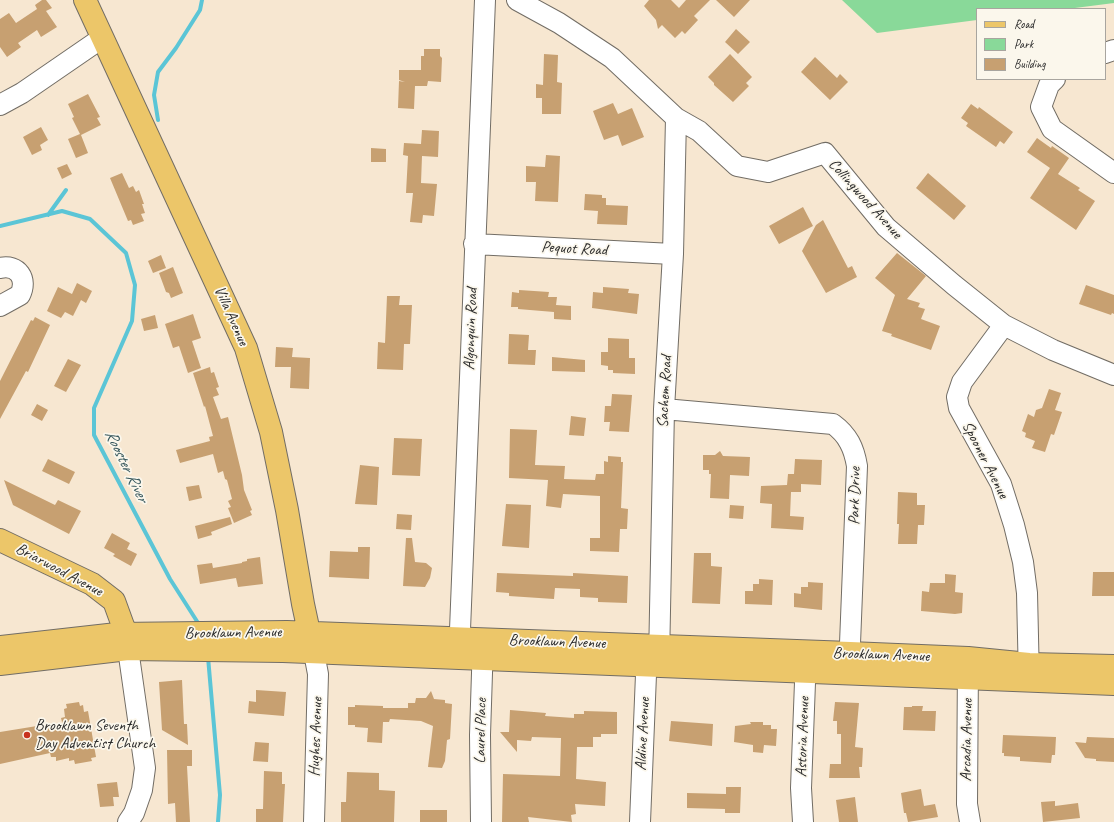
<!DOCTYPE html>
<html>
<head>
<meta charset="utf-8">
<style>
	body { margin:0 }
	#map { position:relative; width:1114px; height:822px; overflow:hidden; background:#f7e7d1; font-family:Caveat,sans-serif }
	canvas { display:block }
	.legend { position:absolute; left:976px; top:8px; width:130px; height:72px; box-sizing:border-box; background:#fbf7ec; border:1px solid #a8a59f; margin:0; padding:5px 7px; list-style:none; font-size:12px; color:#2b2b2b }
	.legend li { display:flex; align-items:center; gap:8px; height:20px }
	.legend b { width:20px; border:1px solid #a8a59f }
</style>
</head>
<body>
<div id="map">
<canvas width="1114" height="822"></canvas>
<ul class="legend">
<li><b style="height:5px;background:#ecc669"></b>Road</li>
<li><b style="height:11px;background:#89d999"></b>Park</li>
<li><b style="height:11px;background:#c7a071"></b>Building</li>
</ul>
</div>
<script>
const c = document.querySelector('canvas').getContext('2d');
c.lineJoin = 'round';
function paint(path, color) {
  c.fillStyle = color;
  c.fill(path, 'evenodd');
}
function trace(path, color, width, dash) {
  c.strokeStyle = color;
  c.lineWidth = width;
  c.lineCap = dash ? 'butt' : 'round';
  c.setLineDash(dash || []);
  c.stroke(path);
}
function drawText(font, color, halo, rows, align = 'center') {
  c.font = font + ' Caveat,sans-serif';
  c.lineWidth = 3.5;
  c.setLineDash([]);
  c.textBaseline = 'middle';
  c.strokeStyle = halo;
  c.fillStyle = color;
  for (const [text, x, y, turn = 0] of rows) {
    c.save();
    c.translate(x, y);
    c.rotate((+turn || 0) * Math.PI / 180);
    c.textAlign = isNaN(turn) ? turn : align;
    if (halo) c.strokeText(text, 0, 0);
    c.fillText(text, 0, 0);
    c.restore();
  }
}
paint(new Path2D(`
	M842 0H1114V3L1067 9H977V20L877 33Z`), '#89d999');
trace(new Path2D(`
	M158 120 154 95 158 72 176 48 200 10 202 0
	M48 215 66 190
	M0 226 62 211 90 219 126 253 135 285 132 321 94 408V435L170 579 200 626
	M208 657 220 795 218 822`), '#5bc5d6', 4);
paint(new Path2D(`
	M42 0H46L52 8 46 11 57 27 41 37 37 30 18 43 21 47 7 57 0 47V19L9 13 16 23 37 9 35 5Z
	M649 0H671L679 8 686 0H710L694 16 698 20 685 34 682 31 675 38 662 25 658 29 656 20 644 6Z
	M716 0H750L734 17Z
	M736 29 750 42 738 54 725 42Z
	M424 49H440V56L442 58 441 82 428 81 427 86H415L414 109 398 108 399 81 405 82 399 80V70H421V56H424Z
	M544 54 558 55 557 82 562 83 561 114H542V98H536V84L543 85Z
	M730 54 752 77 746 83 749 86 733 102 714 85V83L708 77Z
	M815 57 837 78 840 74 848 82 830 100 801 72Z
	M88 94 100 117 97 118 101 125 81 135 88 153 76 158 68 139 80 134 72 118 74 117 68 104Z
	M613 103 618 114 632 108 644 137 622 146 618 135 604 140 593 111Z
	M971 104 978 109 979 107 1013 132 1004 144 1000 141 996 147 966 126 968 123 961 118Z
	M41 127 48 140 40 145 42 150 32 155 23 137Z
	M422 130 439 131 438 157 422 156 421 183 437 184 434 216 423 215 422 223 410 222 413 193H406L408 156 403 155 404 143 421 144Z
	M1037 138 1051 148 1052 146 1069 158 1058 174 1080 188 1078 190 1095 201 1076 230 1030 198 1050 168 1027 152Z
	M371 148 386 149V162H371Z
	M546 155 560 156 558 202 535 201 536 182H526V166L545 167Z
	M67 164 72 174 62 179 57 168Z
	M122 173 129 188 133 186 136 192 139 190 144 204H142L145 213 141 214 144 221 133 225 131 220 128 221 110 178Z
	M928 173 966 206 954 220 916 188Z
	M585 194 602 195V198H606V205L628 206 627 225 597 224 598 211 584 210Z
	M803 207 813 226 779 244 769 226Z
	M823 220 848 268 852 266 857 277 826 293 802 251 816 225Z
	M897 253 926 276 907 299 920 303 918 307 925 309 921 319 940 326 931 350 891 336 892 334 882 331 895 295 875 278Z
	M161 255 166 268 153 273 148 261Z
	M173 267 183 293 171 298 169 293 166 292 159 273Z
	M77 283 92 291 86 303 81 300 73 316 65 312 61 318 47 311 58 287 72 294Z
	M1086 285 1114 295V314L1112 313 1111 315 1079 304Z
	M603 287 629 289 628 293 639 294 637 314 592 308 593 292 603 293Z
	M519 290 549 292 548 297H557L556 305 571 306V320L554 319V312L518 309V307H511L512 292 519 293Z
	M387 296H400L399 305H412L410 344H404L403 370 377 369 378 342 385 343Z
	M193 314 201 338 192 341 201 368 188 373 179 346 173 348 165 324Z
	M155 315 158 328 144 331 141 319Z
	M35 317 50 325 28 372 26 371 0 419V381L31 320 33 321Z
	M509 334 529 335 528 350H536L535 365 508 364Z
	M608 338 629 339V358H635V374L613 373V370H608V366L601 365V352H608Z
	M276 347 293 348 292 357 310 358 309 389 290 388 291 367H275Z
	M552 357 585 360V372L552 371Z
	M68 359 81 365 66 392 54 386Z
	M210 367 211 373 214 372 219 387 216 388 219 395 213 397 221 419 228 417 242 475 244 490 252 510 250 511 252 515 234 523 228 508 231 507 228 501 232 499 227 480 225 479 223 471 218 473 213 454 180 463 176 450 210 441 209 437 213 436 205 406 204 407 193 373Z
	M1049 389 1061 393 1055 410 1062 412 1054 435 1051 434 1045 452 1032 448 1035 441 1025 437 1026 433 1022 431 1028 414 1034 417 1036 410 1042 408Z
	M612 394 632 395 629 432 609 431 610 422H604L605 406H611Z
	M37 404 48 410 42 421 31 415Z
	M571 416 586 418 584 436 569 435Z
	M510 429 537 430 535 465 565 466 564 479 595 480 596 474H604V461L608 462V456L621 457V462H623L621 508 628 509 627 529H620L619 552 590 551V538H600V496L563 494 561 508 546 506 548 480 509 478Z
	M394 438 422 439 420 476 392 475Z
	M720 451 723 456 750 457 749 476 730 475 729 499 710 498 711 474H709V470H703V455H715Z
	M48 459 75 472 69 484 42 471Z
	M795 459 822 460 821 485 801 484V492H791L790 516 804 517 803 530 771 528 772 504 760 503 761 486 787 485 788 474H794Z
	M360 465 379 467 377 505 355 504Z
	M4 480 55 505 58 500 81 511 69 534 13 505Z
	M199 485 202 498 189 501 186 487Z
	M898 492 917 493V505H925L924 525H918L917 544H898L899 524H897Z
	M506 504 531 505 529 548 502 546Z
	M730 505 744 506 743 519 729 518Z
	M397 514 412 515 411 530 396 529Z
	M230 517 232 524 211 532 212 535 198 539 195 526Z
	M112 533 130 543 127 549 137 554 131 566 113 556 115 554 104 548Z
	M406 538H412L415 562 426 563 432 568 430 578 425 587 403 586Z
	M358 547H370L369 579 329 577 330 551 358 552Z
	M694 553H711V566L722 567 720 604 692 603Z
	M260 557 263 584 238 587 236 578 200 584 197 565 212 563 213 568 242 563V562L247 561V559Z
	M1093 572H1114V596H1092Z
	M497 573 573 576V573L628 576 627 603 598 602V598L580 597V589L555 588 554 599 509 596V593L496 592Z
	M945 574 956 575 955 592 963 593 962 613 955 614 921 611 922 591 929 592 930 583H945Z
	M759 579 773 580 772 605 745 604V591H753V584H759Z
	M808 582 823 583 822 610 794 607V593L801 594V587H808Z
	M182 680 184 724H187L188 745 162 730 159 682Z
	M256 690 286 692 284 716 248 713 249 701 256 702Z
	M431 691 434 699 445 700V703L452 704 450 739 447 740 445 761 442 768 428 767 433 726 421 721 390 719 389 722H383L382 743 367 742 368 728 355 727V725H348V707H355V705L383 706V708H408V703H415L416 698H426Z
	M79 702 80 706 83 705 84 712 88 711 96 757 91 758 92 761 75 764 74 760 69 761V758L56 761V757H51L50 753 0 764V732L37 726 38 730 63 726 61 718 65 717 64 709 67 708 66 704Z
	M835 702 859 703 855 747 863 748 862 767H859L860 778H829L830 764H841V734H837V721H833Z
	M912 706H923L922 711H936L935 731 903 730 904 707H912Z
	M510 710 546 713 545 716 574 718V714H584V711L617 712V734H601V737H593V747H577L576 779 606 782 605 806 575 804 576 814 571 815 572 822 528 817 529 822H502L503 774 560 776 561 738 532 737 531 741 517 740V752L500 732H509Z
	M671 721 713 724 712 746 669 741Z
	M750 722H763V725H771V729H777L776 746 764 745 763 753 753 752V745L734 742 735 726 751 724Z
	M1003 735 1056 737 1055 755H1052L1051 763 1020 761V757L1004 756V753H1002Z
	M1087 737 1114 738V762L1096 761V759L1085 758 1075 742 1086 743Z
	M255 742 269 743 268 762 253 761Z
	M167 750H192V766H187L190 822H176L175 803 168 804Z
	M264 771 282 772V784H285L283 822H256V809H263Z
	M347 772 379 773V790L395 791 394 822H341V802H346Z
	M117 782 119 797H113L114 806 100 807 97 784Z
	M726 787H741L740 813H725V809L687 808V793L726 794Z
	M921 789 924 806 935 804 938 817 908 822 906 813H904L901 793Z
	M855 797 858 822H839L836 800Z
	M1055 801V806L1078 803 1080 818 1043 822 1041 802Z
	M420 810H447V822H420Z`), '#c7a071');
const minor = new Path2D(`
	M517 0 559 23 612 58 676 118 699 131 737 166 768 172 825 153 886 227 954 285 1004 325 1053 350 1114 375
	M1105 53 1114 50
	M1055 79 1049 85 1041 107 1052 129 1114 173
	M0 105 22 93 102 38
	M474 244 673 254
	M0 268C18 264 28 279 20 295L0 306
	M1004 325 962 382 957 397 959 408 1001 484 1014 525 1023 562 1027 593 1029 680
	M664 409 833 424C848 435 854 448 857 466L849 669
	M314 653 318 674 314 822
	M459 655 485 0
	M659 661 664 409 673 254 676 118
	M968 662 967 804 970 822
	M128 822 134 813 142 790 145 768 128 649
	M481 822 480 735 483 642
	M640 822 647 650
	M803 822 801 788 806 656`);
const major = new Path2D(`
	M85 0 246 348 271 432 287 510 303 604 312 646
	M0 540 92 584 114 601 126 634 128 648
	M0 647 117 634 287 632 850 653 968 658 1029 664 1114 666
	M0 664 128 649 283 651 1114 684`);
trace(minor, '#726d65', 22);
trace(major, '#726d65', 24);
trace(minor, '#fff', 20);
trace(major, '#ecc669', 22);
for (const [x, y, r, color] of [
	[27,735,4,"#c8321e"]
]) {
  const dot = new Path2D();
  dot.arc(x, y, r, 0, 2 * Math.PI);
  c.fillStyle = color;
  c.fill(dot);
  trace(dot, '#fbf7ec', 1.5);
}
drawText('16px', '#2b2b2b', '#fbf7ec', [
	["Collingwood Avenue",865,199,48],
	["Pequot Road",574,249,3],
	["Villa Avenue",231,316,66],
	["Algonquin Road",471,329,-88],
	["Sachem Road",665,392,-87],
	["Spooner Avenue",985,460,63],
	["Park Drive",855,496,-89],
	["Briarwood Avenue",59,570,28],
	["Brooklawn Avenue",233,633,-1],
	["Brooklawn Avenue",557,642,2],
	["Brooklawn Avenue",881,655,2],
	["Laurel Place",481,731,-89],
	["Aldine Avenue",643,734,-87],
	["Hughes Avenue",316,737,-88],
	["Astoria Avenue",803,737,-88],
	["Arcadia Avenue",967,740,-89]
]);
drawText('16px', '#2b2b2b', '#fbf7ec', [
	["Brooklawn Seventh",35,726],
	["Day Adventist Church",35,744]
], 'left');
drawText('italic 17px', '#39595e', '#fbf7ec', [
	["Rooster River",126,466,64]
]);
</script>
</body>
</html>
